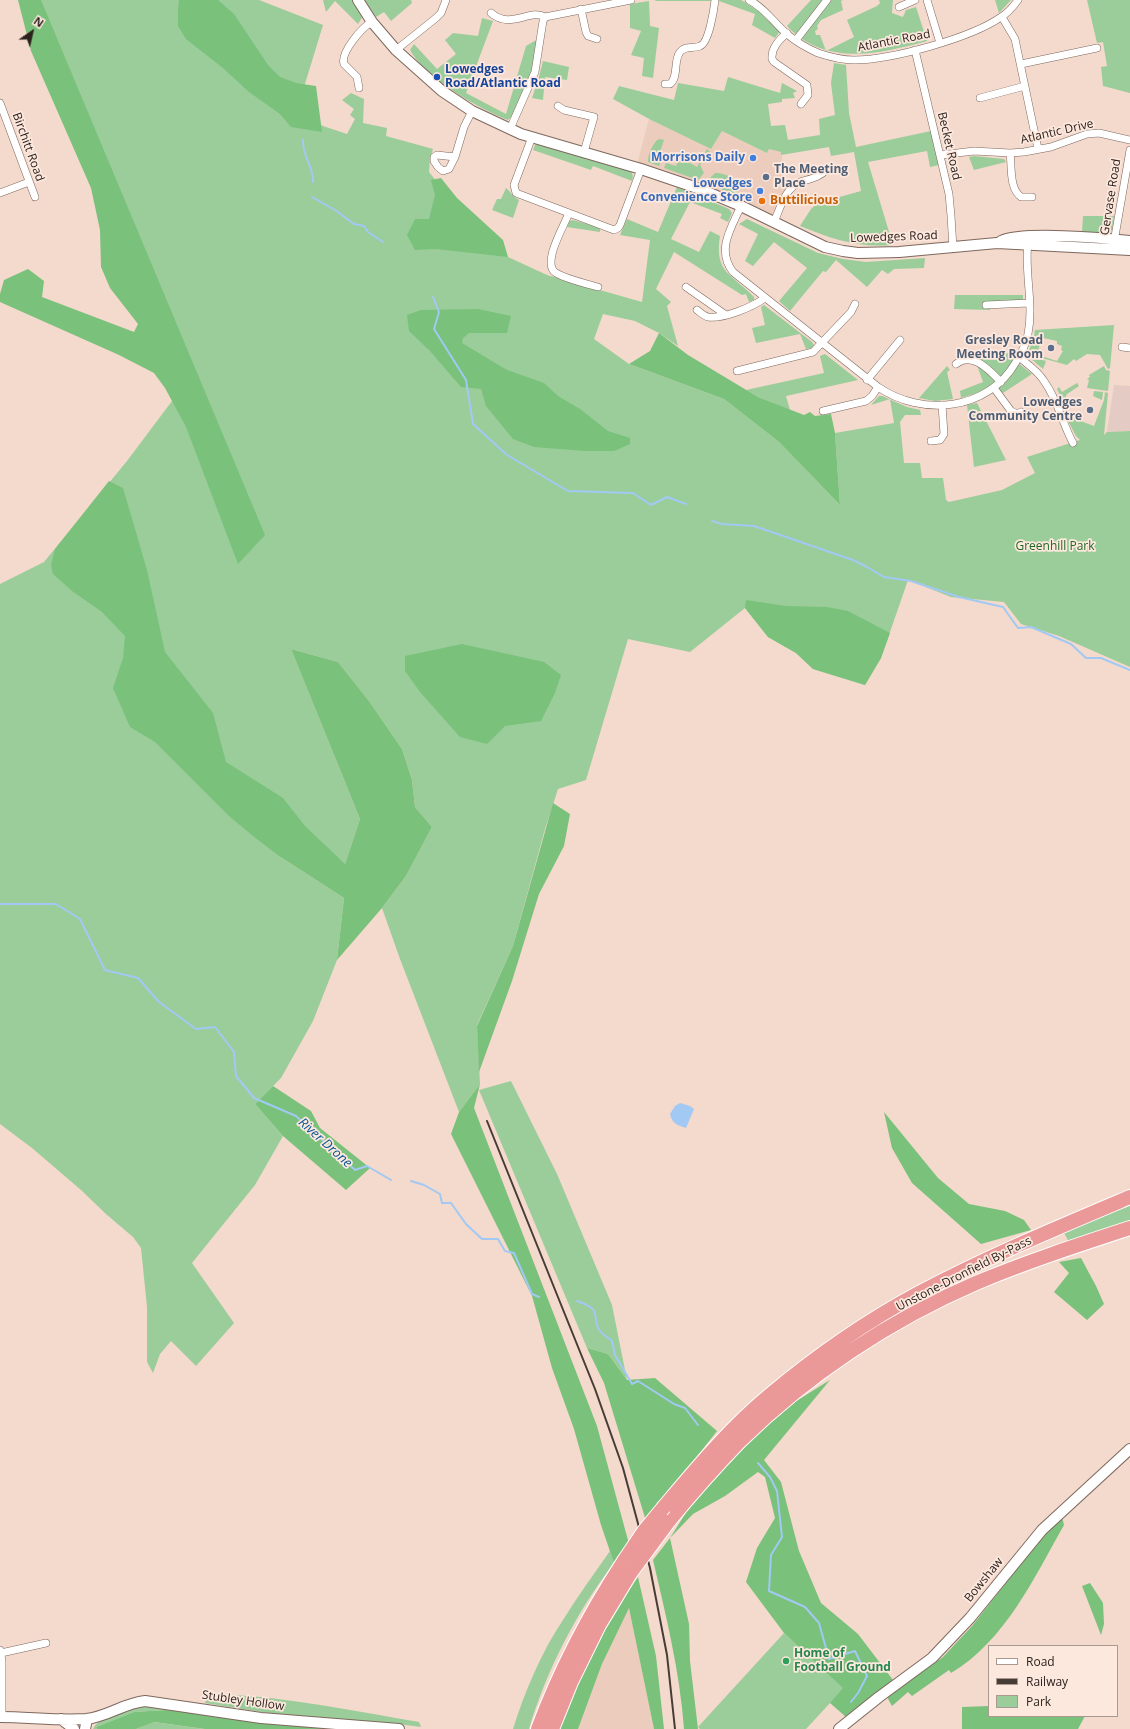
<!DOCTYPE html>
<html>
<head>
<meta charset="utf-8">
<style>
	body { margin:0 }
	#map { position:relative; width:1130px; height:1729px; overflow:hidden; background:#f4d9cd; font-family:"Open Sans",sans-serif }
	canvas { display:block }
	.legend { position:absolute; left:988px; top:1645px; width:130px; height:72px; box-sizing:border-box; background:#fde8de; border:1px solid #a99991; margin:0; padding:5px 7px; list-style:none; font-size:12px; color:#2c221d }
	.legend li { display:flex; align-items:center; gap:8px; height:20px }
	.legend b { width:20px; border:1px solid #a99991 }
	.north { position:absolute; left:12px; top:12px; width:40px; height:40px; -webkit-text-stroke:3px #fde8de; paint-order:stroke; rotate:34deg; font-size:11px; font-weight:700; line-height:16px; text-align:center; color:#2c221d }
	.north::after { content:''; display:block; margin:auto; width:14px; height:18px; background:#2c221d; clip-path:polygon(50% 0,100% 100%,50% 72%,0 100%) }
</style>
</head>
<body>
<div id="map">
<canvas width="1130" height="1729"></canvas>
<ul class="legend">
<li><b style="height:5px;background:#fff"></b>Road</li>
<li><b style="height:5px;background:#483c36"></b>Railway</li>
<li><b style="height:11px;background:#9bcd9a"></b>Park</li>
</ul>
<div class="north">N</div>
</div>
<script>
const c = document.querySelector('canvas').getContext('2d');
c.lineJoin = 'round';
function paint(path, color) {
  c.fillStyle = color;
  c.fill(path, 'evenodd');
}
function trace(path, color, width, dash) {
  c.strokeStyle = color;
  c.lineWidth = width;
  c.lineCap = dash ? 'butt' : 'round';
  c.setLineDash(dash || []);
  c.stroke(path);
}
function drawText(font, color, halo, rows, align = 'center') {
  c.font = font + ' "Open Sans",sans-serif';
  c.lineWidth = 3.5;
  c.setLineDash([]);
  c.textBaseline = 'middle';
  c.strokeStyle = halo;
  c.fillStyle = color;
  for (const [text, x, y, turn = 0] of rows) {
    c.save();
    c.translate(x, y);
    c.rotate((+turn || 0) * Math.PI / 180);
    c.textAlign = isNaN(turn) ? turn : align;
    if (halo) c.strokeText(text, 0, 0);
    c.fillText(text, 0, 0);
    c.restore();
  }
}
paint(new Path2D(`
	M649 119 711 149 722 131 767 153 769 149 781 152 785 179 797 184 774 222 636 168Z
	M629 1607 654 1729H578L602 1664Z`), '#ecccbc');
paint(new Path2D(`
	M1114 385 1130 386V431L1107 432Z`), '#e4ccc5');
paint(new Path2D(`
	M34 0H259L323 25 297 110 323 126 347 134 355 119 350 115 354 109 342 100 351 93 364 99 363 123 387 128 386 136 433 149 430 159 429 172 449 197 508 257 547 275 642 302 650 240 620 235 627 219 658 232 677 187 729 209 732 213 728 222 720 218 722 214 690 202 671 239 699 252 710 231 720 236C714 273 732 274 754 297V300L749 302 746 294 742 295 674 252 656 289 671 302 667 306 678 346 659 333 635 321 603 314 594 339 629 364 724 399 779 442 840 505 835 433 894 423 890 399 871 405 879 396H882L907 407 920 410 921 415H905L900 422 904 463H920L922 478H943L946 500 949 502 1002 490 1035 473 1027 457 1080 440 1076 436 1068 421 1076 416 1075 419 1094 426 1104 400 1105 392 1108 393 1104 435 1107 432 1130 431V667L1059 636 1021 624 1004 602 951 597 908 580 881 658 865 685 813 669 796 653 768 637 745 608 690 652 628 639 586 780 558 789 545 829 513 946 477 1025 480 1084 459 1112 400 959 382 908 406 876 432 827 415 807 412 780 402 749 369 701 338 662 291 649 360 819 345 864 279 856 344 898 337 960 313 1021 281 1078 255 1104 283 1136 255 1185 192 1263 234 1323 196 1366 171 1341 160 1354 153 1373 147 1362V1307L141 1248 133 1237 106 1214 81 1190 32 1148 0 1124V584L44 562 127 461 178 393Z
	M323 0H353L363 16 358 24 335 1 326 12Z
	M364 0H411L412 3 391 21 384 12 376 17Z
	M657 0H741L759 11 780 31 775 38 752 25 755 14 719 1H654Z
	M811 0H843L841 1 843 10 821 20 817 26 818 29 815 31 816 35H820L826 51 854 37 847 20 877 6 880 3 879 0H893L892 13 903 17 906 10 916 7 927 41C879 54 826 67 787 26Z
	M995 0H1011L999 13Z
	M1087 0H1130V93L1103 86 1101 67 1107 66 1103 42 1097 43Z
	M649 1 650 26 659 28 653 78 642 76 644 58 631 55 641 31 630 28V4Z
	M482 18 493 21 466 93 506 114 526 46 538 39C538 55 521 111 508 120 479 109 424 77 410 50L414 44 437 69 456 54 445 40 453 33 478 36Z
	M543 61 569 67 567 80 545 77 543 100 532 98 539 77Z
	M834 63 846 65 849 113 856 147 931 131 939 165 930 167 927 151 868 162 893 245C857 248 832 239 800 226L811 209 818 203 861 191 854 152 831 156 829 147 781 155V152L769 149 767 153 722 131 711 149 651 120 613 99 619 86 674 100 678 83 724 91 728 77 780 93 782 83 797 91 793 93 795 98 782 99V102L768 104 771 126 785 125 788 140 820 135 819 119 835 115 831 83Z
	M660 139 664 140 659 155 663 156 659 166 648 162C648 154 652 146 657 140Z
	M538 144 631 170 633 176 632 181 593 166 591 170 533 150 535 145Z
	M707 149 711 153 709 154 707 152 700 165 704 173 698 180 664 168 666 163 676 166 678 161 684 163 685 160 697 167Z
	M974 156 1004 159 1006 162 974 170 969 157Z
	M715 173C726 173 741 180 738 192L734 195 710 184V178Z
	M506 188C512 193 512 196 519 200L513 218 492 210 497 199H501Z
	M1083 216H1114L1112 230 1110 233H1082Z
	M747 219 818 253 843 259 866 262 925 258 924 268 894 269 888 274 882 270 867 287 836 260 826 272 823 271 790 311 779 301 807 268 774 242 753 266 745 261 758 234 739 224Z
	M573 220 600 228V232L567 227 570 221Z
	M955 295H1023V300L991 302 990 310 954 309Z
	M764 305 812 342 814 345 812 348 806 349 800 334 756 343 752 328 765 325 761 307Z
	M1114 325 1110 368 1108 369 1100 355 1087 354 1076 361 1074 359 1067 365 1038 357V355L1057 361 1063 351 1061 350 1062 346 1057 344V341L1034 336 1035 330Z
	M1033 337 1041 341 1036 357 1028 354Z
	M1016 353 1013 359 1032 374 1003 393 993 385 977 393 961 398 960 391 983 382 973 354Z
	M825 354 858 380 786 396 790 410 758 397 746 390 824 373 820 356Z
	M1030 357 1046 361 1043 369 1030 358Z
	M947 366 950 370 947 372 953 399 935 401 919 398Z
	M1104 366 1106 370 1110 371 1108 391 1087 388 1089 380 1087 379 1090 377 1089 375Z
	M1077 383 1079 386 1067 394 1065 398 1060 395 1057 389 1059 387 1062 392Z
	M1094 391 1103 392 1102 400 1093 396Z
	M977 403 1006 460 974 467 967 405Z
	M511 1081 557 1174 612 1305 627 1380 608 1354 587 1348 479 1090Z
	M1130 1202V1222L1069 1242 1063 1231Z
	M610 1551 614 1563C576 1613 547 1669 529 1729H513C525 1691 541 1653 563 1620 577 1597 594 1574 610 1551Z
	M784 1633 844 1688 806 1729H700L698 1727Z
	M208 1694C278 1695 349 1710 419 1722L421 1727C386 1722 352 1722 317 1719 279 1715 242 1709 205 1703Z
	M143 1706 156 1707 166 1710 134 1712 96 1727 97 1729H93C99 1716 129 1708 143 1706Z
	M153 1722 205 1729H136Z`), '#9bcd9a');
paint(new Path2D(`
	M18 0H41L265 535 238 564 186 427 165 388 154 373 119 355 0 302V294L4 280 28 269 44 281 42 297 134 332 138 324 110 288 101 267 100 230 91 188 31 51Z
	M179 0H218L234 14 268 65 280 77 296 83 316 86 322 132 291 127 280 114 249 92 223 68 186 39 178 26V11Z
	M441 178 457 198 503 240 508 257 436 249 415 250 407 235 415 219H429L435 195 431 180Z
	M478 309 511 316 507 333H469L463 338 462 343 507 370 544 383 558 396 580 409 608 431 630 438V444L614 451H584L534 447 513 439 486 406 481 389 461 387 430 351 409 331 407 315 421 310Z
	M659 333 688 355 758 397 804 415 810 412 815 416 831 414 835 433 840 505 779 442 724 399 629 364 650 351Z
	M109 481 123 488 147 570 165 652 213 713 226 762 283 798 305 826 345 864 360 819 291 649 338 662 369 701 402 749 412 780 415 807 432 827 406 876 382 908 337 960 344 898 279 856 253 836 229 816 155 742 130 727 113 688 123 658 125 636 102 612 72 591 53 574 51 565 55 549Z
	M746 600 786 606 827 607 848 611 890 633 881 658 865 685 813 669 796 653 768 637 745 608Z
	M462 644 544 662 561 675 555 693 541 721 505 726 487 744 460 737 420 692 405 671V656Z
	M553 803 570 814 564 846 539 894 512 981 479 1072 477 1026 513 946Z
	M480 1084 474 1108 597 1426 629 1544 614 1563 601 1525 574 1429 552 1368 532 1296 451 1134 459 1112Z
	M273 1086 311 1111 320 1128 370 1168 346 1190 283 1136 255 1104Z
	M884 1112 938 1178 969 1204 1005 1211 1024 1220 1031 1230 981 1244 912 1183 892 1148Z
	M1081 1258 1096 1286 1104 1304 1087 1320 1054 1292 1069 1273 1059 1262Z
	M587 1348 608 1354 627 1380 655 1378 717 1431 646 1521 604 1383Z
	M830 1380 764 1460 781 1482 799 1551 821 1603 858 1634 893 1680 846 1717 830 1703 843 1688 784 1633 746 1582 757 1548 775 1518 765 1477 758 1472 725 1496 693 1514 670 1538 689 1624 690 1661 698 1729H684C680 1672 666 1616 653 1560L670 1538 687 1511 715 1477 749 1442 793 1403Z
	M1062 1517 1064 1525C1034 1578 1005 1641 951 1673L949 1670 912 1696 908 1692 892 1706 887 1697 943 1657 972 1626 1047 1531Z
	M638 1577 656 1656 664 1729H654L629 1608 602 1664 578 1729H559C579 1676 603 1622 638 1577Z
	M1090 1583 1103 1603 1104 1624 1101 1635 1082 1586Z
	M989 1706V1716H1085L1078 1729H962V1707Z
	M166 1710 321 1725 328 1729H205L154 1722 136 1729H97L96 1727 134 1712Z`), '#7ac17b');
paint(new Path2D(`
	M680 1103 690 1106 694 1109 686 1128C678 1125 672 1124 670 1114L675 1106Z`), '#a1c9f3');
trace(new Path2D(`
	M303 140C302 156 314 167 313 182
	M312 197 335 210 354 224 364 226 368 232 383 242
	M433 297 439 312 434 329 466 380 473 424 507 455 568 491 633 493 651 505 667 497 686 504
	M712 521 722 524 754 526 853 560 867 567 884 577 911 581 959 597 1003 607 1018 628 1031 627 1071 644 1086 658H1101L1130 670
	M0 904H56L80 919 105 970 138 978 159 1002 196 1029 215 1027 234 1052 236 1076 254 1098 296 1116 355 1170 367 1166 391 1180
	M411 1181 424 1185 440 1194 442 1203H451L466 1224 482 1239H498L505 1251 514 1253 532 1294 539 1297
	M577 1301C606 1311 589 1316 600 1331 603 1335 609 1338 612 1341L615 1355 632 1384 638 1381 674 1404 685 1408 698 1425
	M758 1463 770 1477 777 1491 782 1537 771 1555 769 1591 805 1607 819 1623 829 1659 855 1651 867 1676 858 1693 851 1702`), '#a1c9f3', 2);
const street = new Path2D(`
	M749 0C765 8 774 23 787 34 796 42 807 48 818 53 830 57 842 60 854 60 891 60 971 38 1001 17 1008 13 1013 7 1018 0
	M927 0 940 43
	M899 7 915 0
	M581 9 586 32 588 36 597 39
	M491 13C511 30 530 8 545 17
	M1002 17 1015 39 1038 149
	M787 33C779 40 771 48 772 59L774 62 807 85 808 95 801 104
	M796 40 827 0
	M396 50 436 18 441 13 446 0
	M915 50 949 194 951 216 953 248
	M1021 64 1097 48
	M665 84H670C679 77 673 61 680 52 685 45 694 49 700 46 709 43 714 9 715 0
	M359 88 357 77 344 64C340 53 362 27 372 22
	M980 98 1025 86
	M0 103 35 197
	M558 106 564 110 594 117 584 152
	M510 129 535 72 543 21 545 17 631 0
	M532 137 514 185 516 193 614 230 618 228 620 225 641 169
	M1010 153C1012 167 1009 188 1021 197H1032
	M941 155 974 151 1010 153 1024 152 1051 147 1087 134 1099 133 1130 140
	M455 157 437 155 434 157V161L438 167 443 171 449 169 455 157 464 127 472 111
	M0 193 29 182
	M741 206C731 228 716 250 733 272L878 387C922 417 988 411 1016 362 1021 354 1026 344 1028 334 1034 303 1024 271 1028 240
	M569 213C564 226 541 264 556 273 568 280 585 283 598 287
	M774 222C780 209 785 188 800 182 809 179 819 178 826 170
	M1114 242 1130 150
	M686 287 726 315
	M986 305 1029 303
	M697 310C701 313 704 316 708 317 724 319 752 307 765 298
	M1122 347 1130 348
	M1019 357C1028 365 1038 371 1044 381 1058 400 1062 423 1073 443
	M956 364C973 351 990 371 1001 382
	M737 371 813 352 851 312 855 304
	M867 380 900 340
	M994 388 1011 411 1017 414 1021 412
	M823 411 866 401 872 396 878 387
	M931 441 940 440 944 434 942 405
	M0 1650 2 1661V1717
	M1 1653 46 1643`);
const secondary = new Path2D(`
	M358 0 372 22 396 50 442 91 472 111 521 134 641 169 700 189 741 206 825 247 843 251 858 253 899 252 997 243 1130 250
	M1001 241C1021 231 1105 238 1130 241
	M0 1717C28 1717 58 1721 86 1719 107 1717 124 1703 145 1701L261 1718 399 1729
	M61 1719 74 1729
	M85 1729 87 1719
	M839 1729 879 1697 932 1658 970 1618 1042 1530 1130 1449`);
const highway = new Path2D(`
	M664 1507C697 1468 730 1428 770 1395 814 1358 867 1321 919 1293 987 1257 1059 1227 1130 1197
	M668 1522C691 1494 715 1467 740 1441 807 1375 890 1320 976 1283 1026 1262 1078 1245 1130 1228
	M538 1729C560 1670 590 1613 624 1561
	M552 1729 571 1682 599 1625 631 1572`);
trace(street, '#7e685d', 8);
trace(secondary, '#7e685d', 12);
trace(highway, '#fff', 16);
trace(street, '#fff', 7);
trace(secondary, '#fff', 10);
trace(highway, '#eb9998', 14);
trace(new Path2D(`
	M487 1121 595 1389 623 1468 650 1568 667 1655 675 1729`), '#483c36', 2);
const highwayBridge = new Path2D(`
	M624 1561 645 1530 664 1507
	M631 1572 668 1522`);
trace(highwayBridge, '#fff', 16, []);
trace(highwayBridge, '#eb9998', 14);
for (const [x, y, r, color] of [
	[437,77,4,"#1a4fb4"],
	[753,158,4,"#3f7fe0"],
	[766,177,4,"#5c6f8a"],
	[760,191,4,"#3f7fe0"],
	[762,201,4,"#e8710a"],
	[1051,348,4,"#5c6f8a"],
	[1090,410,4,"#5c6f8a"],
	[786,1661,4,"#2e9e5b"]
]) {
  const dot = new Path2D();
  dot.arc(x, y, r, 0, 2 * Math.PI);
  c.fillStyle = color;
  c.fill(dot);
  trace(dot, '#fde8de', 1.5);
}
drawText('12px', '#2c221d', '#fde8de', [
	["Atlantic Road",894,41,-11],
	["Atlantic Drive",1057,132,-13],
	["Becket Road",949,146,77],
	["Birchitt Road",28,147,70],
	["Gervase Road",1111,197,-81],
	["Lowedges Road",894,237,-2],
	["Unstone-Dronfield By-Pass",964,1274,-27],
	["Bowshaw",984,1580,-51],
	["Stubley Hollow",243,1701,8]
]);
drawText('bold 12px', '#164399', '#fde8de', [
	["Lowedges",445,70],
	["Road/Atlantic Road",445,84]
], 'left');
drawText('bold 12px', '#366cbe', '#fde8de', [
	["Morrisons Daily",745,158],
	["Lowedges",752,184],
	["Convenience Store",752,198]
], 'right');
drawText('bold 12px', '#4e5e75', '#fde8de', [
	["The Meeting",774,170,"left"],
	["Place",774,184,"left"],
	["Gresley Road",1043,341],
	["Meeting Room",1043,355],
	["Lowedges",1082,403],
	["Community Centre",1082,417]
], 'right');
drawText('bold 12px', '#c56008', '#fde8de', [
	["Buttilicious",770,201]
], 'left');
drawText('12px', '#206725', '#fde8de', [
	["Greenhill Park",1055,547]
]);
drawText('bold 12px', '#27864d', '#fde8de', [
	["Home of",794,1654],
	["Football Ground",794,1668]
], 'left');
drawText('italic 13px', '#095694', '#fde8de', [
	["River Drone",325,1143,42]
]);
</script>
</body>
</html>
